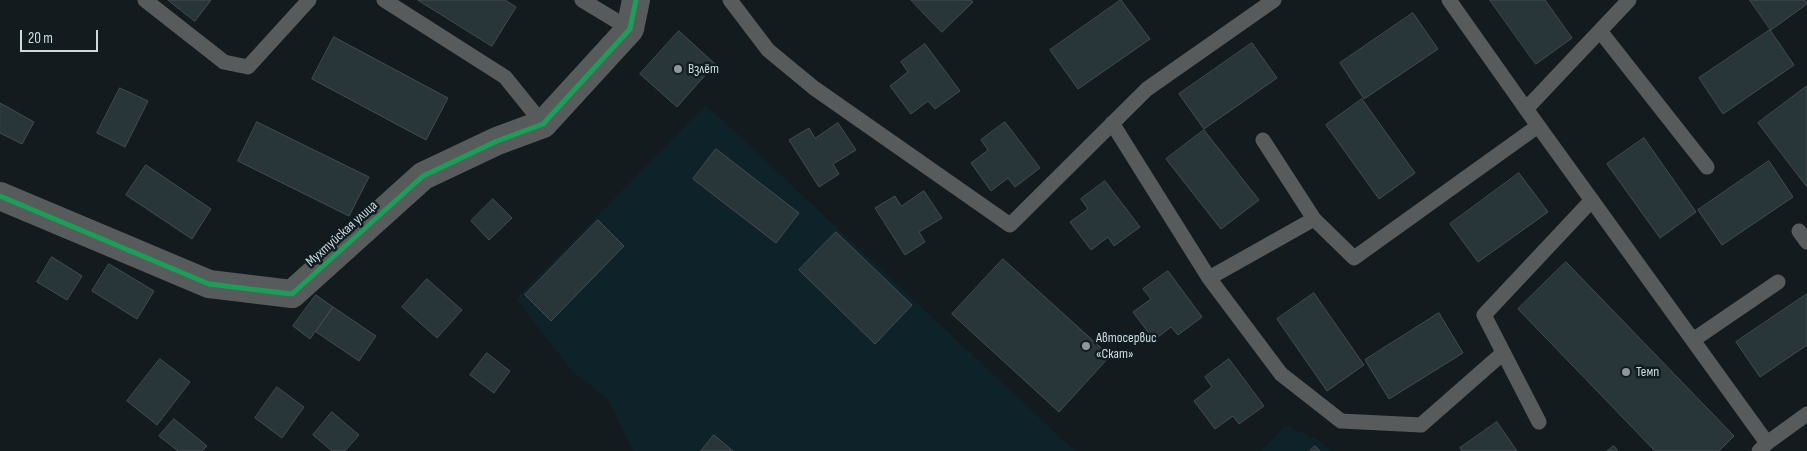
<!DOCTYPE html>
<html>
<head>
<meta charset="utf-8">
<style>
	body { margin:0 }
	#map { position:relative; width:1807px; height:451px; overflow:hidden; background:#131b1e; font-family:"Sofia Sans Condensed",sans-serif }
	canvas { display:block }
	.scale { position:absolute; left:20px; top:30px; width:78px; height:22px; box-sizing:border-box; border:2px solid #d0dadd; border-top:0; padding-left:6px; font-size:15px; line-height:18px; white-space:nowrap; color:#d0dadd; -webkit-text-stroke:4px #0f1d22; paint-order:stroke }
</style>
</head>
<body>
<div id="map">
<canvas width="1807" height="451"></canvas>
<div class="scale">20 m</div>
</div>
<script>
const c = document.querySelector('canvas').getContext('2d');
c.lineJoin = 'round';
function paint(path, color) {
  c.fillStyle = color;
  c.fill(path, 'evenodd');
}
function trace(path, color, width, dash) {
  c.strokeStyle = color;
  c.lineWidth = width;
  c.lineCap = dash ? 'butt' : 'round';
  c.setLineDash(dash || []);
  c.stroke(path);
}
function drawText(font, color, halo, rows, align = 'center') {
  c.font = font + ' "Sofia Sans Condensed",sans-serif';
  c.lineWidth = 5;
  c.setLineDash([]);
  c.textBaseline = 'middle';
  c.strokeStyle = halo;
  c.fillStyle = color;
  for (const [text, x, y, turn = 0] of rows) {
    c.save();
    c.translate(x, y);
    c.rotate((+turn || 0) * Math.PI / 180);
    c.textAlign = isNaN(turn) ? turn : align;
    if (halo) c.strokeText(text, 0, 0);
    c.fillText(text, 0, 0);
    c.restore();
  }
}
paint(new Path2D(`
	M706 105 1075 451H633L608 399 573 372 516 299Z
	M1285 425 1320 441 1330 451H1262Z`), '#0e2329');
const building = new Path2D(`
	M168 0H211L195 21Z
	M418 0H505L516 7 492 46Z
	M911 0H971L973 2 942 32Z
	M1121 0 1150 39 1078 89 1050 50Z
	M1490 0H1545L1572 38 1536 64Z
	M1750 0H1805L1807 4 1771 30Z
	M1413 13 1438 49 1364 99 1340 63Z
	M1770 30 1794 65 1723 114 1699 78Z
	M679 31 715 64 677 107 640 74Z
	M334 37 448 98 426 140 312 79Z
	M1252 43 1277 78 1204 129 1179 94Z
	M925 44 960 91 935 109 928 101 911 114 890 86 908 72 901 62Z
	M1807 86V187L1758 123Z
	M120 88 148 101 125 147 97 133Z
	M1362 99 1415 173 1379 199 1326 125Z
	M0 103 34 122 22 144 0 133Z
	M257 122 369 177 349 216 238 161Z
	M1005 122 1040 168 1015 187 1008 178 991 191 971 163 988 150 981 140Z
	M838 123 856 150 833 164 839 174 819 187 789 140 809 128 815 138Z
	M1204 130 1259 200 1221 229 1166 159Z
	M1644 138 1696 212 1660 238 1607 164Z
	M716 149 799 213 776 243 693 179Z
	M1769 161 1793 197 1722 245 1698 210Z
	M146 165 211 209 192 239 126 195Z
	M1519 173 1548 212 1478 262 1450 224Z
	M1105 181 1140 227 1114 246 1108 237 1091 250 1070 222 1088 209 1081 199Z
	M924 191 942 218 919 232 925 242 905 255 875 208 895 196 901 206Z
	M493 199 512 218 489 240 471 221Z
	M598 220 624 246 551 321 525 295Z
	M836 232 912 305 875 344 799 270Z
	M52 257 82 276 67 300 37 282Z
	M1003 259 1110 356 1059 412 952 314Z
	M1566 262 1734 436 1719 451H1655L1518 309Z
	M109 264 154 291 137 319 92 291Z
	M1168 271 1202 317 1178 335 1171 327 1154 340 1133 312 1151 299 1143 289Z
	M427 279 462 310 437 338 402 307Z
	M1314 293 1364 365 1327 391 1277 319Z
	M1807 294V345L1760 377 1736 342Z
	M316 295 333 307 310 339 293 326Z
	M333 307 376 336 359 361 316 332Z
	M1439 313 1463 353 1389 399 1365 360Z
	M487 353 510 371 494 393 470 375Z
	M160 359 190 382 157 425 127 401Z
	M1229 359 1264 406 1239 424 1233 416 1215 429 1194 401 1212 387 1205 377Z
	M277 387 304 407 282 438 255 418Z
	M332 412 359 435 345 451H332L313 435Z
	M174 419 207 446 202 451H178L159 436Z
	M1497 422 1517 451H1462L1460 448Z
	M714 435 733 451H701Z
	M1315 446 1320 451H1310Z
	M1614 446 1618 451H1607Z`);
paint(building, '#28363a');
trace(building, '#464c50', 1);
trace(new Path2D(`
	M145 0 224 62 248 67 309 0
	M384 0 505 77 543 124
	M582 0 630 29
	M730 0 768 50 814 88 1010 225 1147 89 1274 0
	M1449 0 1526 109 1629 0
	M1600 31 1707 167
	M1526 109 1767 443
	M1112 123 1209 278 1314 219 1354 258 1538 126
	M1263 140 1314 219
	M1799 231 1807 242
	M1209 278 1281 374 1341 421 1421 425 1503 353
	M1693 340 1778 282
	M1539 422 1484 315 1592 200
	M1759 451 1767 443 1807 414`), '#575b5c', 15);
trace(new Path2D(`
	M0 196 209 284 292 294 423 176 497 141 543 124 630 29 636 0`), '#575b5c', 28);
trace(new Path2D(`
	M0 196 209 284 292 294 423 176 497 141 543 124 630 29 636 0`), '#1a9f57', 5);
for (const [x, y, r, color] of [
	[678,69,5,"#8e979a"],
	[1086,346,5,"#8e979a"],
	[1626,372,5,"#8e979a"]
]) {
  const dot = new Path2D();
  dot.arc(x, y, r, 0, 2 * Math.PI);
  c.fillStyle = color;
  c.fill(dot);
  trace(dot, '#0f1d22', 2);
}
drawText('14px', '#d0dadd', '#0f1d22', [
	["Взлёт",688,69],
	["Автосервис",1096,338],
	["«Скат»",1096,354],
	["Темп",1636,372]
], 'left');
drawText('14px', '#d0dadd', '#0f1d22', [
	["Мухтуйская улица",342,234,-42]
]);
</script>
</body>
</html>
